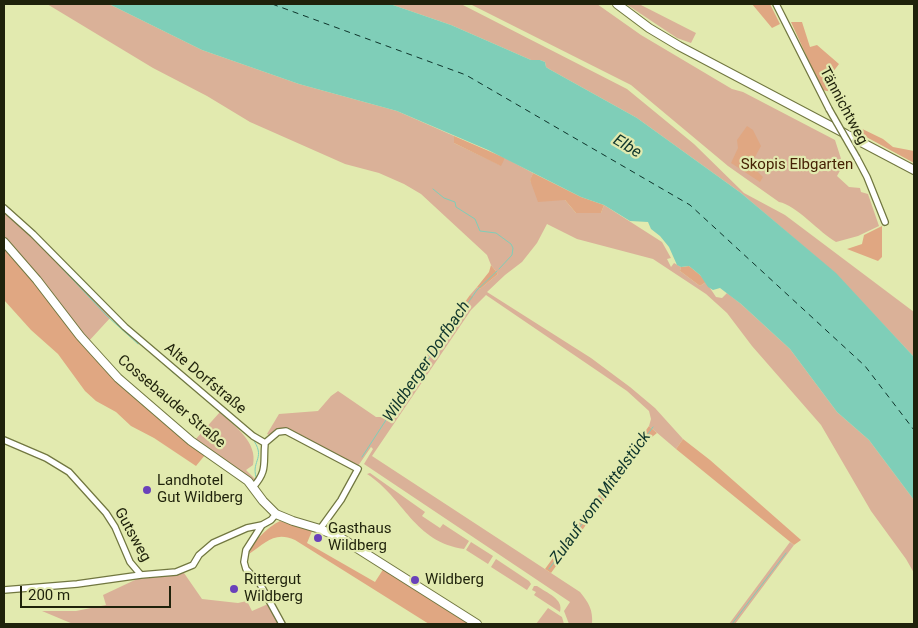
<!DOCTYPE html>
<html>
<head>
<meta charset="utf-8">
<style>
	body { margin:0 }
	#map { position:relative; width:918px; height:628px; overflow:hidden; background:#e2eaaf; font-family:Roboto,sans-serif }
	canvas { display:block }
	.frame { position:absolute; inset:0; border:5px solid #1f220b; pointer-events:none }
	.scale { position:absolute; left:20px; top:586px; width:151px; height:22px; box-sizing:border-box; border:2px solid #1f220b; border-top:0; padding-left:6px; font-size:15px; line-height:18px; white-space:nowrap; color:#1f220b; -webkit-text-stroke:4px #e2eaaf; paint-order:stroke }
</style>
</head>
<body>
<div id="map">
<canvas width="918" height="628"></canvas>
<div class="frame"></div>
<div class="scale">200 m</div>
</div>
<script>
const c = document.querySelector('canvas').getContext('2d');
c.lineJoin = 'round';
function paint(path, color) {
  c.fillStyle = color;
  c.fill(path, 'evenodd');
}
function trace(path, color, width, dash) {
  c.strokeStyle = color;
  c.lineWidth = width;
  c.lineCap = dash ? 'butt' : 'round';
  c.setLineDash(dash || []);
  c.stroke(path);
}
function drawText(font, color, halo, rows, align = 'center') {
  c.font = font + ' Roboto,sans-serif';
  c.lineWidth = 4.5;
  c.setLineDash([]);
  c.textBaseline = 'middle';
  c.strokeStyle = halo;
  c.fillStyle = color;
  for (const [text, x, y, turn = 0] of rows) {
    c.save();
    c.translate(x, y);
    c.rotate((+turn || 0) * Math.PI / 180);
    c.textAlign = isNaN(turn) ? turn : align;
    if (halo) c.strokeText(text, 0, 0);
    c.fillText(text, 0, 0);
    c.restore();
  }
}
paint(new Path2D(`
	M47 4H109L202 50 299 84 397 111 454 136V143L500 165 505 158 533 173 530 181 565 200 576 213H601L604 205 662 242 671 258 667 259 671 267 674 263 681 267 680 271 700 286 706 282 716 297 722 298 727 293 741 304 790 349 837 412 869 440 914 500V573L906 559 871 511 821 425 752 346 727 313 706 294 653 259 577 239 547 224 537 243 522 262 505 275 487 292 591 358 630 387 655 408 683 439 676 449 649 426 651 419 649 411 627 391 486 295 471 310 372 456 580 592C589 603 593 610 592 624H569L564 611 570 602 364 464 373 449 371 447 358 466 288 428 280 429 269 435 267 434 279 414 318 411 331 396 338 391 376 417H384L441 335 444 338 472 297 470 295 477 287 480 289 498 274 491 265 487 255 421 194 404 184 379 173 345 164 250 122 207 96 153 68Z
	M390 4H461L627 89 694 144 744 193 785 215 914 312V357L835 273 741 193 637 118 549 69 546 67 545 62 540 60H531L451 25Z
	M470 4H597L641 35 732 89 743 92 835 140 843 165 837 176 849 187 860 188 861 192 868 194 879 226 858 236 836 242C820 233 796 205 779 202L728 166 631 85Z
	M626 4H639L696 33 691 43 677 38Z
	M4 210 33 237 111 317 88 342 28 265 4 237Z
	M220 412C235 427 258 442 253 465L246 470 256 480H250L242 472 195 440Z
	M370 473 425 512 422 516 440 528 443 524 469 541 464 549C414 542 404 498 367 474Z
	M471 542 493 556 488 564 466 550Z
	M790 542 794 545 735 624H729Z
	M496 559 529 581 531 584 527 590 491 567Z
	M184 573 202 599 238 603 247 601 252 611 268 604 279 624H73L42 611H76L106 605 103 595 137 579Z
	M534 586H537C547 593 564 599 560 612L534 595 536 592 532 590Z
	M548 608 562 617 564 624H536Z`), '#dab198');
paint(new Path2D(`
	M752 4H770L780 24 772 28Z
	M791 22H802L810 47 817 45 839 64 833 72 838 89 832 92 822 90Z
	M848 122 883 139 893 147 914 151V163L848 127Z
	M747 126 753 130 761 146 755 157 749 163 763 177 760 182 731 163 738 148 737 140Z
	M454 136 505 158 501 166 454 143Z
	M533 173 581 197 604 205 601 213H576L565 200 538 202 530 180Z
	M882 226V257L878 261 847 249 862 244 864 235Z
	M4 246 114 377 167 425 205 455 196 466 154 438 131 426 116 412 96 401 85 391 58 354 31 330 4 300Z
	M491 265 498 274 480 289 477 287 489 272Z
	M689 266 700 275 706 282 700 286 680 271 681 267Z
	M470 295 473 297 444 338 441 335Z
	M649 426 657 433 647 441 551 573 545 569Z
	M683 439 710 460 801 540 794 545 676 449Z
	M280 521 312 531 307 543 375 582 384 568 472 624H429L295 540C274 531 266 543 249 554 253 541 268 527 280 521Z`), '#e0a782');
paint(new Path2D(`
	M109 4H390L451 25 531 60H540L545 62 546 67 549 69 637 118 741 193 836 273 914 357V500L869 440 837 412 790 349 741 304 720 288 713 290 708 287 700 275 689 266 681 267 677 265 669 247 660 236 651 229 648 222 630 221 604 205 581 197 488 150 397 111 299 84 202 50Z`), '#7fceb8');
trace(new Path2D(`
	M433 189 444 198 455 202 456 207 475 219 480 231 496 233 511 244 513 248 512 255 499 269
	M4 212 29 234
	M58 264 107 316 138 344
	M170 370 203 397
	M252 438C267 458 251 460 256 477
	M362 457 399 400 477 290 497 271
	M549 569 653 427
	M732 624 786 553`), '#7fceb8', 1);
trace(new Path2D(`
	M272 4 466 75 690 205 865 366 914 430`), '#0e342b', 1, [6, 5]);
const minor = new Path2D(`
	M776 4 829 109
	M857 158 867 177 885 222
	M4 208 33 234 125 327 253 436 265 443
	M4 440 46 458 69 472 106 513 115 527 130 562 141 575 176 572 193 565 199 555 213 543 247 528 262 525 271 520 276 514
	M265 443 278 432 286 431 358 469 341 500 320 529
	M253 487C268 471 263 463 265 443
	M262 525 246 550 244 562 246 569 260 584 282 624
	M4 590 77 584 141 575`);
const major = new Path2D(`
	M617 4 649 28 679 46 914 170
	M4 242 37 280 80 336 118 378 191 441 248 481 263 501 276 514 293 521 320 529 341 538 477 624`);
trace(minor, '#717740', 8);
trace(major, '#717740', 10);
trace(minor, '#fff', 5.5);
trace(major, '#fff', 8);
const minorBridge = new Path2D(`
	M829 109 857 158`);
trace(minorBridge, '#717740', 8, []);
trace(minorBridge, '#fff', 5.5);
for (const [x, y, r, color] of [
	[147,490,5,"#6a42ba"],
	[318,538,5,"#6a42ba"],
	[415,580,5,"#6a42ba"],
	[234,589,5,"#6a42ba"]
]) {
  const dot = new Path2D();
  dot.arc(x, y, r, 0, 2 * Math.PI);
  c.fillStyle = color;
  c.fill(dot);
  trace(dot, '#e2eaaf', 2);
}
drawText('15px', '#1f220b', '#e2eaaf', [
	["Tännichtweg",843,106,62],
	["Alte Dorfstraße",205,379,40],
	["Cossebauder Straße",171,402,40],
	["Gutsweg",132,535,61]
]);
drawText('15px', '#462104', '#e2eaaf', [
	["Skopis Elbgarten",797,165]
]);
drawText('15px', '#1f220b', '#e2eaaf', [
	["Landhotel",157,481],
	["Gut Wildberg",157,498],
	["Gasthaus",328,529],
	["Wildberg",328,546],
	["Rittergut",244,580],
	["Wildberg",244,597],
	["Wildberg",425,580]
], 'left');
drawText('italic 16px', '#0e342b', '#e2eaaf', [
	["Elbe",627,147,31],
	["Wildberger Dorfbach",427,362,-56],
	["Zulauf vom Mittelstück",601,498,-54]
]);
</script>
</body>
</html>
